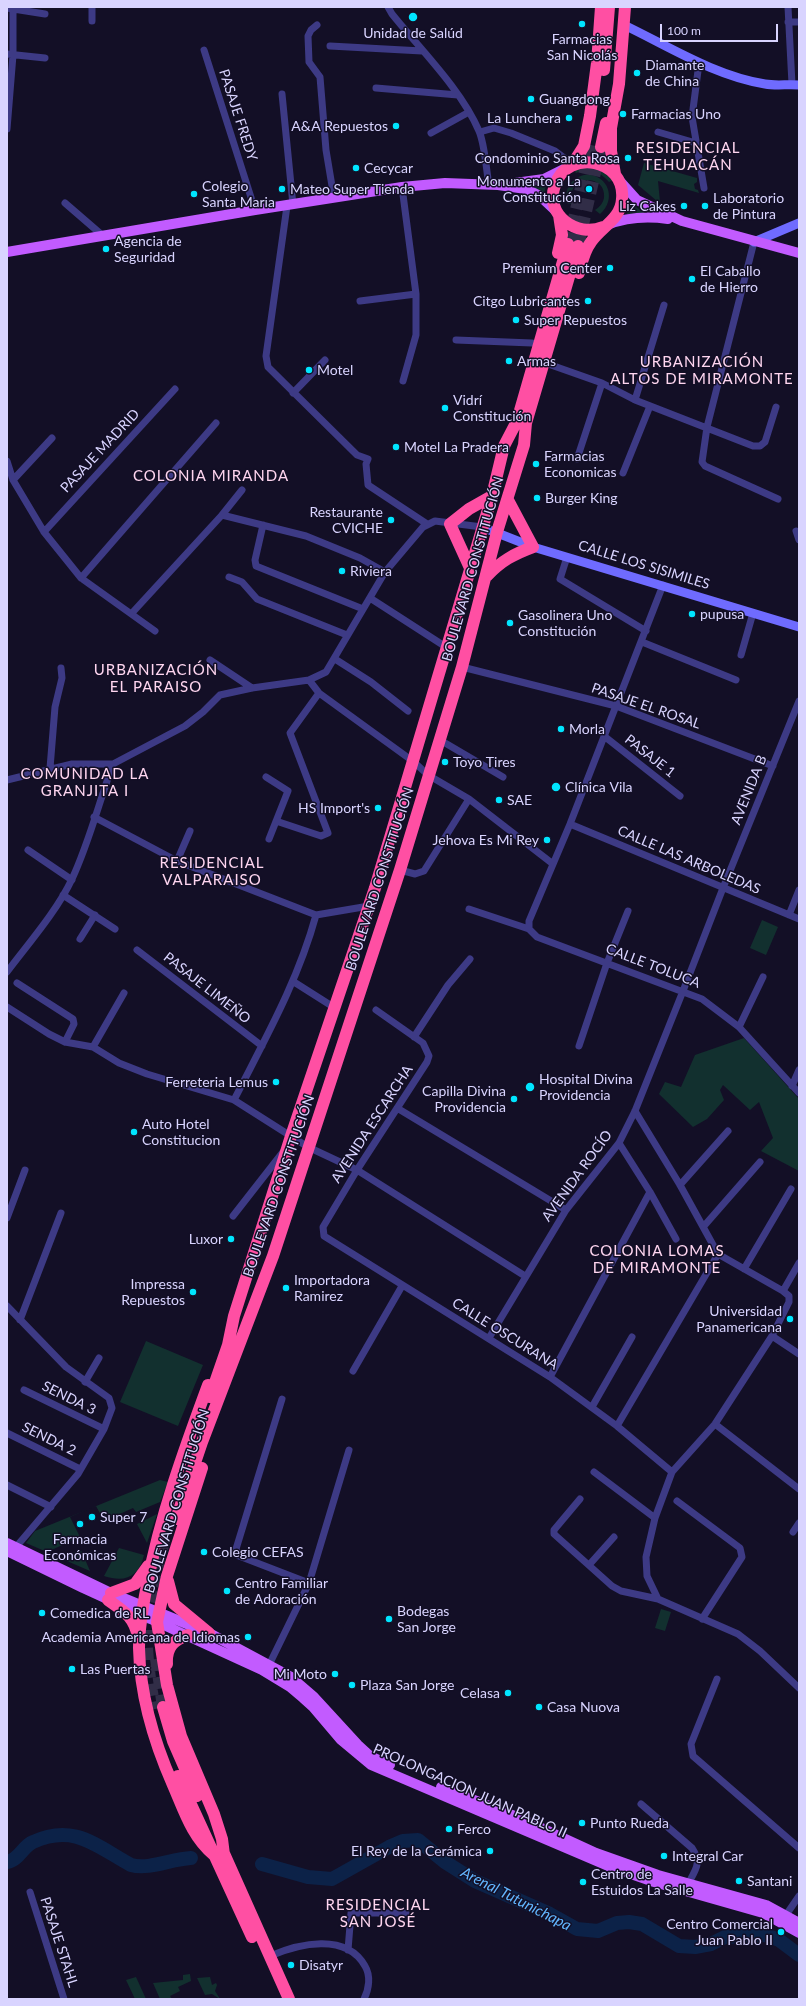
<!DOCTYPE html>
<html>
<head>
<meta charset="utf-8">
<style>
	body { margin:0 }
	#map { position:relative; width:806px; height:2006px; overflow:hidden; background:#130f26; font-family:Lato,sans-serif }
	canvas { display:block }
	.frame { position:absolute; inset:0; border:8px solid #d9d4ff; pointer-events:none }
	.scale { position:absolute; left:660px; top:24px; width:118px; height:18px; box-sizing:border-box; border:2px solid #d9d4ff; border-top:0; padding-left:5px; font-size:12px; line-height:14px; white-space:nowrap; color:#d9d4ff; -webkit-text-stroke:3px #130f26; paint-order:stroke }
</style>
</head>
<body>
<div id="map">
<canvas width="806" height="2006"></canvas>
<div class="frame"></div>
<div class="scale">100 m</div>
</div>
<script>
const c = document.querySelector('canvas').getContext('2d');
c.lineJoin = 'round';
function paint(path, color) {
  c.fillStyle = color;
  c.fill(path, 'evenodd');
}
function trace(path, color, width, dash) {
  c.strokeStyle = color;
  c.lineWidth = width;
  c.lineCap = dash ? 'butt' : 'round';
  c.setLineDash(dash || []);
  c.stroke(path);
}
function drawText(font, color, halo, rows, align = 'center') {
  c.font = font + ' Lato,sans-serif';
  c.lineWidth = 3;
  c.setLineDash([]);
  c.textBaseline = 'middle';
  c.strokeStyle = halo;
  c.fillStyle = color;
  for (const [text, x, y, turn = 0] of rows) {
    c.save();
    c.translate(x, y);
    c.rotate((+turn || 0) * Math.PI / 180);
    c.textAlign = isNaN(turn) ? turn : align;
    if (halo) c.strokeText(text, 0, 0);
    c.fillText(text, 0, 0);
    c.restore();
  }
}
paint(new Path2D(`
	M644 163 697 178V182L694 184 695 189 698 190 699 193 658 181 660 202 657 201 638 185Z
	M576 169H599L613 180 609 182C600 171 589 168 576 173L574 170Z
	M584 175C607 172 618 199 600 214L595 210C600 207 603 203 604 198 607 171 561 176 574 204H568C563 191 570 179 584 175Z
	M546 184 544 196 532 186Z
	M630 203 645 213 627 214Z
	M762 920 778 927 766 955 750 948Z
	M744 1038 799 1099V1171L761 1151 773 1138 759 1102 750 1110 723 1085 720 1090 724 1100 707 1119 693 1127 659 1094 665 1082 681 1087 695 1055Z
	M146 1341 203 1365 178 1426 120 1402Z
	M160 1480 168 1482 160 1502 136 1512 133 1508 104 1521 96 1506 70 1517 80 1537 47 1552 26 1543 35 1531Z
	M157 1514 147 1543 137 1524Z
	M119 1548 144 1555C139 1577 125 1583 104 1576Z
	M81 1550 90 1571 60 1558Z
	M661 1609 671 1612 665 1631 655 1628Z
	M190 1974 191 1981 178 1987 180 1991 170 1996 172 1999H160L153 1983 183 1980V1975Z
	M136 1977 146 1999H135L126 1980Z
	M210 1977 212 1985 216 1983 217 1985 215 1991 220 1999 212 1994 205 1995 197 1978Z`), '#12302f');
trace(new Path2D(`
	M7 1862C19 1860 23 1846 33 1842 74 1823 96 1846 131 1865 149 1870 171 1859 191 1858
	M262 1864 308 1877 332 1879 389 1847 403 1841 418 1840 445 1862 475 1881 550 1914 577 1929 598 1931 617 1923 629 1922 642 1924 679 1946 695 1947 711 1944 725 1937 766 1935 779 1940 799 1955`), '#0c2248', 14);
trace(new Path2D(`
	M568 244 591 145
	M578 246 601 147
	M152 1586 171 1516
	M147 1612C145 1644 149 1677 155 1709
	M153 1621 154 1609 160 1578
	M156 1659 163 1707`), '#312d47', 12, [12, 6]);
trace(new Path2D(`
	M92 7V21
	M388 7 392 14C420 49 461 89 479 131 485 145 486 169 489 185
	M788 7 792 84
	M7 8 45 14
	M788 22H799
	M317 25 311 30 308 36 309 62 320 77 326 150 334 198
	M330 46 422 51
	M204 50 255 210
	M7 54 45 58
	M699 63 692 117 704 188
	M376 88 458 95
	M282 94 293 205
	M7 129 13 55V7
	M480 132 494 128 511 133 555 151 567 160 571 166
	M658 132 696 143
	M431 133 469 112
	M402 187 416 294V335L403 381
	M65 203 102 235
	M287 206 266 356 268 367 357 455 368 459 366 464 368 485 427 524
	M754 242 707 427 702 462 705 466 778 499
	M360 301 416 294
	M456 340 532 343
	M551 365 602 383 635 400 753 446H760L765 442 776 407
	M293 393 325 360
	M635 400 664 305
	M577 459 602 383
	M7 461 13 480 44 532 81 578 155 631
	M623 473 650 406
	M13 480 52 438
	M222 515 242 490
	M263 525 255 560 256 566 363 609
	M796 531 799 540
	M44 532 175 389
	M567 557 560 579 646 631
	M229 577 242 582 257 599 347 635
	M81 578 216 423
	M370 598 446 647
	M132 613 222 515 306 536 360 558 385 572
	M642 642 736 680
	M741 655 753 613
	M335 659 371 682 408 711
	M210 660 252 688
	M462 667 616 706 773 766
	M309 680 319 693 414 762 428 775 469 799 553 864
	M604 736 680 796
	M440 740 503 777
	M50 768 55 707 62 678 61 668
	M266 777 288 791 269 839
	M7 780 72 764H113L185 726 203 712 220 695 252 688 309 680 326 672 385 572 423 527 435 521 482 527
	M94 817 177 861 316 915 369 906
	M276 821 321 836 328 833 290 733 319 693
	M570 824 799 919
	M28 850 72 880
	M177 861 190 831
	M400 870 415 874 424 871 469 799
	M63 895 115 929
	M469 909 529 929 537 937 702 999 739 1027 799 1093
	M789 915 799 890
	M529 929V921L570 824 663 585
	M80 939 95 915
	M137 950 262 1046
	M7 972C28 944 57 911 72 879 89 843 99 802 113 764
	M294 982 335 1008
	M17 983 73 1019 74 1024 65 1042
	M7 1007 49 1034 65 1042 93 1047 119 1063 147 1074 234 1100 308 1147 357 1170 525 1276
	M376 1010 423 1043 429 1056 427 1062 357 1170 323 1227 324 1236 550 1377 617 1426 672 1472
	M739 1027 763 977
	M414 1037 448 985 470 959
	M579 1046 607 963 628 911
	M93 1047 124 993
	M792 1086 799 1070
	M234 1100C265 1039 298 981 316 915
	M397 1108 566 1210
	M635 1111 680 1185 718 1254 783 1291 789 1296V1302L772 1336 715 1424 672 1472 655 1518 646 1557 647 1576 658 1599 738 1634 760 1651 799 1688
	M619 1143 650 1192 676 1239
	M680 1185 728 1131
	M233 1216 283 1152
	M7 1218 25 1170
	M704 1226 760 1162
	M744 1269 791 1189
	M783 1291 799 1263
	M7 1306 66 1367 109 1398 112 1408 104 1429 78 1474 16 1547
	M20 1320 61 1213
	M772 1336 799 1354
	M489 1338 566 1210 619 1143 635 1111 683 991 723 888 799 701
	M353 1371 402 1286
	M550 1377 650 1192
	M85 1382 99 1358
	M24 1390 104 1429
	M282 1399 236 1549 239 1556 309 1583
	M592 1407 632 1337
	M715 1424 799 1489
	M617 1426 718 1254
	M7 1433 80 1469
	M594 1472 655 1518
	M7 1485 51 1507
	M580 1499 554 1530V1534L612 1586 621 1591 658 1599
	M677 1501 740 1548 742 1557 702 1619
	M793 1532 799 1523
	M589 1565 614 1537
	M269 1665 309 1583 349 1450
	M717 1679 691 1744 693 1756 799 1848
	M641 1804 692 1848C702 1863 696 1869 688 1884
	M30 1892 64 1999
	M786 1915 799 1896
	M348 1950 351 1913H406
	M270 1956C298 1944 346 1932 365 1966 371 1976 369 1989 364 1999`), '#3d3a85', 7);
trace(new Path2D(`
	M624 25C670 47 715 76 765 84 776 86 788 84 799 85
	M754 242 799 223
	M482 527 533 547 799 627`), '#6f6bff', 9);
trace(new Path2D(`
	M619 180 637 200 682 221 799 253
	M515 183 544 179 566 168
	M607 225C627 217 647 216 668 219
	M7 252 255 210 402 187 445 183 498 185 526 189 540 196 557 212
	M7 1543 111 1593 209 1633 291 1677 313 1696 358 1745 370 1756 390 1765
	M7 1551 83 1588 262 1670 290 1687 303 1698 313 1707 341 1740 371 1765 608 1866 654 1882 763 1913 799 1933
	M441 1787 522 1819 596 1853 658 1875 766 1905 799 1923`), '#c25bff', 10);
trace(new Path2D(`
	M604 70 609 7
	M601 147 606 123
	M572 165 584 146 590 116 597 63 601 7
	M615 174 611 151V128L619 84 625 7
	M558 253 562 235 559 215
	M579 273C582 262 584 251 591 242 601 227 621 219 622 199 626 159 568 148 555 185 544 215 577 238 603 227
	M470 568 450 524 469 509 492 496
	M487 576C501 561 514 554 533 547L508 500
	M208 1385C184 1450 160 1516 147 1585 143 1605 139 1627 139 1648 140 1695 154 1742 173 1785 184 1810 192 1837 214 1855
	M210 1397 228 1345 234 1316 291 1136 375 888 492 496 504 446 517 421 568 244
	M202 1468 167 1576 157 1622 167 1685 181 1736 214 1814 222 1839 224 1855
	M176 1519 202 1442 273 1256 400 870 462 667 497 532 524 445 526 423 578 246
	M168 1581 174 1604 209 1633
	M111 1593 135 1584 148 1566
	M108 1600C125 1612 133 1616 138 1636
	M167 1664C166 1648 173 1640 188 1635
	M163 1707 173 1741 197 1796
	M178 1776 252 1937
	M222 1849 289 1999`), '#ff4fa3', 12);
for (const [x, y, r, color] of [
	[413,17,5,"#00e5ff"],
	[582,24,4,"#00e5ff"],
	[637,73,4,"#00e5ff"],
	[531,99,4,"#00e5ff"],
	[623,114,4,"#00e5ff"],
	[569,118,4,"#00e5ff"],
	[396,126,4,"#00e5ff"],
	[628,158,4,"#00e5ff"],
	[356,168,4,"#00e5ff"],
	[282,189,4,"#00e5ff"],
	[589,189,4,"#00e5ff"],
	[194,194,4,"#00e5ff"],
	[684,206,4,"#00e5ff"],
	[705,206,4,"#00e5ff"],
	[106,249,4,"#00e5ff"],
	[610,268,4,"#00e5ff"],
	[692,279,4,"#00e5ff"],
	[588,301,4,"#00e5ff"],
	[516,320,4,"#00e5ff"],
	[509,361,4,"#00e5ff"],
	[309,370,4,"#00e5ff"],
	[445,408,4,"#00e5ff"],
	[396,447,4,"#00e5ff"],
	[536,464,4,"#00e5ff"],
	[537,498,4,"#00e5ff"],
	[391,520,4,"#00e5ff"],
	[342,571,4,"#00e5ff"],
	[692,614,4,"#00e5ff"],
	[510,623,4,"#00e5ff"],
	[561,729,4,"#00e5ff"],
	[445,762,4,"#00e5ff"],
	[556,787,5,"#00e5ff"],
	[499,800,4,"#00e5ff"],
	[378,808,4,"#00e5ff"],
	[547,840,4,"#00e5ff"],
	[276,1082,4,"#00e5ff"],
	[530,1087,5,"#00e5ff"],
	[514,1099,4,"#00e5ff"],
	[134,1132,4,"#00e5ff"],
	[231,1239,4,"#00e5ff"],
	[286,1288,4,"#00e5ff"],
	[193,1292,4,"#00e5ff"],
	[790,1319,4,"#00e5ff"],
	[92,1517,4,"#00e5ff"],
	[80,1524,4,"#00e5ff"],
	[204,1552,4,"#00e5ff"],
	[227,1591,4,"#00e5ff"],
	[42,1613,4,"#00e5ff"],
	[389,1619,4,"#00e5ff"],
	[248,1637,4,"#00e5ff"],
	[72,1669,4,"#00e5ff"],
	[335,1674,4,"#00e5ff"],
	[352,1685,4,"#00e5ff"],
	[508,1693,4,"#00e5ff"],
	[539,1707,4,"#00e5ff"],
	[582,1823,4,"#00e5ff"],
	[449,1829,4,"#00e5ff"],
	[490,1851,4,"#00e5ff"],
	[664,1856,4,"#00e5ff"],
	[739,1881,4,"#00e5ff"],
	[583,1882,4,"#00e5ff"],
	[781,1932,4,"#00e5ff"],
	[291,1965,4,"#00e5ff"]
]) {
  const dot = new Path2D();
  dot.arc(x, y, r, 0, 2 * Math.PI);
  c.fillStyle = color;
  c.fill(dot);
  trace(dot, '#130f26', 1.5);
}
drawText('14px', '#d9d4ff', '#130f26', [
	["Unidad de Salúd",413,33,"center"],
	["Farmacias",582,39,"center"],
	["San Nicolás",582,55,"center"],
	["Diamante",645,65],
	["de China",645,81],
	["Guangdong",539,99],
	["Farmacias Uno",631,114],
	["La Lunchera",561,118,"right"],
	["A&A Repuestos",388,126,"right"],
	["Condominio Santa Rosa",620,158,"right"],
	["Cecycar",364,168],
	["Monumento a La",581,181,"right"],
	["Constitución",581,197,"right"],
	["Colegio",202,186],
	["Santa Maria",202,202],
	["Mateo Super Tienda",290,189],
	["Laboratorio",713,198],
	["de Pintura",713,214],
	["Liz Cakes",676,206,"right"],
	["Agencia de",114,241],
	["Seguridad",114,257],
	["Premium Center",602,268,"right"],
	["El Caballo",700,271],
	["de Hierro",700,287],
	["Citgo Lubricantes",580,301,"right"],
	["Super Repuestos",524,320],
	["Armas",517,361],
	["Motel",317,370],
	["Vidrí",453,400],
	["Constitución",453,416],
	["Motel La Pradera",404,447],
	["Farmacias",544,456],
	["Economicas",544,472],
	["Burger King",545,498],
	["Restaurante",383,512,"right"],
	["CVICHE",383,528,"right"],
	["Riviera",350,571],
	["pupusa",700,614],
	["Gasolinera Uno",518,615],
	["Constitución",518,631],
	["Morla",569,729],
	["Toyo Tires",453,762],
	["Clínica Vila",565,787],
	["SAE",507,800],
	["HS Import's",370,808,"right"],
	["Jehova Es Mi Rey",539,840,"right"],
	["Hospital Divina",539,1079],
	["Providencia",539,1095],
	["Ferreteria Lemus",268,1082,"right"],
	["Capilla Divina",506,1091,"right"],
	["Providencia",506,1107,"right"],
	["Auto Hotel",142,1124],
	["Constitucion",142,1140],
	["Luxor",223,1239,"right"],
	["Importadora",294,1280],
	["Ramirez",294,1296],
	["Impressa",185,1284,"right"],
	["Repuestos",185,1300,"right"],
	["Universidad",782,1311,"right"],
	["Panamericana",782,1327,"right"],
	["Super 7",100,1517],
	["Farmacia",80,1539,"center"],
	["Económicas",80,1555,"center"],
	["Colegio CEFAS",212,1552],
	["Centro Familiar",235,1583],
	["de Adoración",235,1599],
	["Bodegas",397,1611],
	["San Jorge",397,1627],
	["Comedica de RL",50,1613],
	["Academia Americana de Idiomas",240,1637,"right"],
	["Las Puertas",80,1669],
	["Mi Moto",327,1674,"right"],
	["Plaza San Jorge",360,1685],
	["Celasa",500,1693,"right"],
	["Casa Nuova",547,1707],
	["Punto Rueda",590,1823],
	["Ferco",457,1829],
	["El Rey de la Cerámica",482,1851,"right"],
	["Integral Car",672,1856],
	["Centro de",591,1874],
	["Estuidos La Salle",591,1890],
	["Santani",747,1881],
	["Centro Comercial",773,1924,"right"],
	["Juan Pablo II",773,1940,"right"],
	["Disatyr",299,1965]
], 'left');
drawText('14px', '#d9d4ff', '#130f26', [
	["PASAJE FREDY",238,115,72],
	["PASAJE MADRID",100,451,-47],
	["CALLE LOS SISIMILES",644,565,17],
	["BOULEVARD CONSTITUCIÓN",473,569,-74],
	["PASAJE EL ROSAL",646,706,19],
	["PASAJE 1",650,756,38],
	["AVENIDA B",749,790,-68],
	["CALLE LAS ARBOLEDAS",689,860,23],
	["BOULEVARD CONSTITUCIÓN",380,879,-72],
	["CALLE TOLUCA",653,966,21],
	["PASAJE LIMEÑO",207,988,38],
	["AVENIDA ESCARCHA",372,1124,-57],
	["AVENIDA ROCÍO",577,1176,-54],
	["BOULEVARD CONSTITUCIÓN",279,1186,-71],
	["CALLE OSCURANA",505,1334,32],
	["SENDA 3",69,1398,26],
	["SENDA 2",49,1439,26],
	["BOULEVARD CONSTITUCIÓN",177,1501,-73],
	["PROLONGACION JUAN PABLO II",470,1791,24],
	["PASAJE STAHL",59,1942,72]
]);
c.letterSpacing = '1px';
drawText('15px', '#ffd6f0', '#130f26', [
	["RESIDENCIAL",688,148],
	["TEHUACÁN",688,165],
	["URBANIZACIÓN",702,362],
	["ALTOS DE MIRAMONTE",702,379],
	["COLONIA MIRANDA",211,476],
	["URBANIZACIÓN",156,670],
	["EL PARAISO",156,687],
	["COMUNIDAD LA",85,774],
	["GRANJITA I",85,791],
	["RESIDENCIAL",212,863],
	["VALPARAISO",212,880],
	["COLONIA LOMAS",657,1251],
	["DE MIRAMONTE",657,1268],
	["RESIDENCIAL",378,1905],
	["SAN JOSÉ",378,1922]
]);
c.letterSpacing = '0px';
drawText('italic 15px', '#62b6ff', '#130f26', [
	["Arenal Tutunichapa",516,1899,27]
]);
</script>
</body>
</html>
